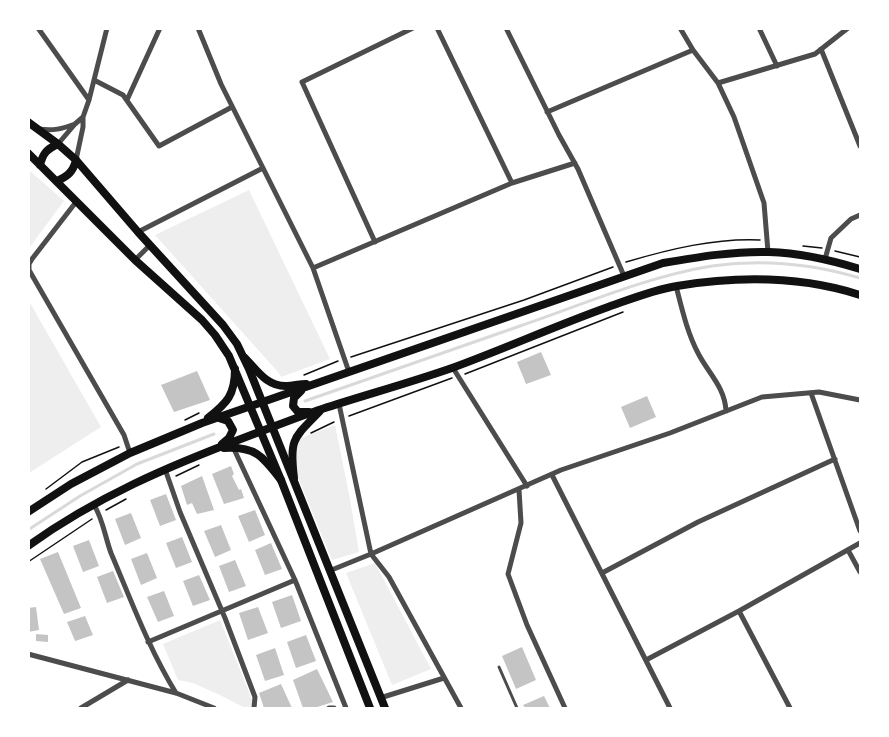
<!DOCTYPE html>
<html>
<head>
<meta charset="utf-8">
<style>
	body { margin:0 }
	#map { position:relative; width:889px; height:737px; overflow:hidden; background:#fff; font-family:Karla,sans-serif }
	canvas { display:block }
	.frame { position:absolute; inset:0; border:30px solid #fff; pointer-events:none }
</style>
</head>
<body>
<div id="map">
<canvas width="889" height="737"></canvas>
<div class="frame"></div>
</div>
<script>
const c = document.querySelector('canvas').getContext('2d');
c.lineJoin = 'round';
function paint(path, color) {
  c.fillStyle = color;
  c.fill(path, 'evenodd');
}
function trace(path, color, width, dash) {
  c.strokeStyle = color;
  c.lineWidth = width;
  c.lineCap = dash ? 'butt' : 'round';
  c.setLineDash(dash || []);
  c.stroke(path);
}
paint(new Path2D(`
	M29 170 64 201 29 248Z
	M249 190 330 359 281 377 278 372 155 235Z
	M29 301 101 427 29 473H28Z
	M335 425 349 494 359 552 332 560 287 451 291 442Z
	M375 563 431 669 392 685 346 573Z
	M220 620 255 707V708H245L220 695 193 683 178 680 163 644Z`), '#eee');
trace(new Path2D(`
	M305 401C377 376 449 351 520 326 581 305 649 276 712 266 761 259 813 264 860 278
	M28 530 80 496 137 464 214 434`), '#d9d9d9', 3);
paint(new Path2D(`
	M541 352 551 375 526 384 517 362Z
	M197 371 210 400 174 412 161 385Z
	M647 396 656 417 630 428 621 407Z
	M231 466 234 474 232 476 239 490 241 489 244 498 224 504 212 474Z
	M202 476 214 510 197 514 192 503 187 505 181 486Z
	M166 494 176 520 160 526 150 500Z
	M255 510 265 535 249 542 238 516Z
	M131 513 141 538 125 545 115 519Z
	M221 525 231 550 215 557 204 531Z
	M182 537 192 562 176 568 166 543Z
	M89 540 99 566 83 572 73 546Z
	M271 543 282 569 265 575 255 550Z
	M58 552 81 608 64 614 40 559Z
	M147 553 157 578 141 585 131 559Z
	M235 560 246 586 229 592 219 566Z
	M113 571 124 597 107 603 97 577Z
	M199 575 210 600 193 606 183 581Z
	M164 591 174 616 158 622 147 597Z
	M292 595 301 621 281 628 272 602Z
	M36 607 39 630 28 632V608Z
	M258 607 268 633 248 640 239 613Z
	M85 616 93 635 75 641 67 622Z
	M36 634 48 635V642L36 641Z
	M306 635 316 661 296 668 287 642Z
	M522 647 536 680 516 689 502 656Z
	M275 648 284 675 265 681 256 655Z
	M317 669 333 702 314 708H303L293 680Z
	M281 684 292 708H264L259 693Z
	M544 696 550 708H525L523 705Z`), '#c4c4c4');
trace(new Path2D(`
	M803 246 822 248
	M835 251 860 257
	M626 262C670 249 715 238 760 240
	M351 357 524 300 613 267
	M465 374 623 312
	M304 375 338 361
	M349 416 452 378
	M185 420 199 413
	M311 433 334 422
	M176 476 199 465
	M46 489 82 462 119 447
	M106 510 126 499
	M28 562 92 519`), '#111', 1.5);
trace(new Path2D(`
	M499 667 517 708`), '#4c4c4c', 3);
trace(new Path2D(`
	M38 28 89 100
	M198 28 221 84 313 268 349 372
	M437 28 512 183
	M506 28 559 135 578 169 624 276
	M680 28 693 50 718 83 734 117 764 203 768 252
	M759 28 777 66
	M821 49 860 146
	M94 80 123 95 159 146 232 107
	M718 83 815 54 848 28
	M127 100 160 28
	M547 112 693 50
	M39 129C53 131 62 129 75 124
	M58 144 75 124 83 117
	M76 160 83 127V117L89 100 107 28
	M76 202 32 259 29 264V270L124 435 130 453
	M138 232 263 168
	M375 242 302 82 413 28
	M825 259 831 238 851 219 860 215
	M135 260 150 245
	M313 268 512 183 575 163
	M676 286C682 309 687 332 698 353 708 373 725 387 726 411
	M453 368 527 486
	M811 393 860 531
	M339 404 371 554 389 577 461 708
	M233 447 295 580 346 708
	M165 469 180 512 225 618 255 697 254 708
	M552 475 670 708
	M519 490 521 523 508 574 527 625 565 708
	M94 505C103 519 105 537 111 553 131 600 149 649 176 693
	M848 550 860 572
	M329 571 371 554 561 470 670 433 762 397 819 392 860 400
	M602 573 698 522 835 459
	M739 611 790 708
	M148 642 295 580
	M28 654 176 693 214 708
	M646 660 739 611 860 543
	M380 698 444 678
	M81 708 128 680
	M329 708H334`), '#4c4c4c', 5);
trace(new Path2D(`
	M28 122 58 144 76 160 138 232 223 325 237 344 249 369 385 708
	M28 153 135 260 202 320 215 335 229 356 281 480 370 708
	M40 165C43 153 47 149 58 144
	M57 181C68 176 73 172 76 160`), '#111', 8);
trace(new Path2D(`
	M245 358C257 370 267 387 287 386 293 386 299 384 306 384
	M301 391 294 398 293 406 298 412H309
	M208 418C227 403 235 395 235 369
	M219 418 228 421 233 430 229 438 222 444
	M224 448C256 446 263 457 281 480
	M294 478C289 438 294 438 320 411
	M28 512 71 484 130 453 202 423 663 263C698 257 734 251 769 252 800 253 831 260 860 269
	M28 546C96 497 169 466 246 437 271 428 297 417 322 409 365 395 409 383 452 368 504 349 555 326 608 307 631 299 653 290 677 286 738 276 801 276 860 295`), '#111', 8);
</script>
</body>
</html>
